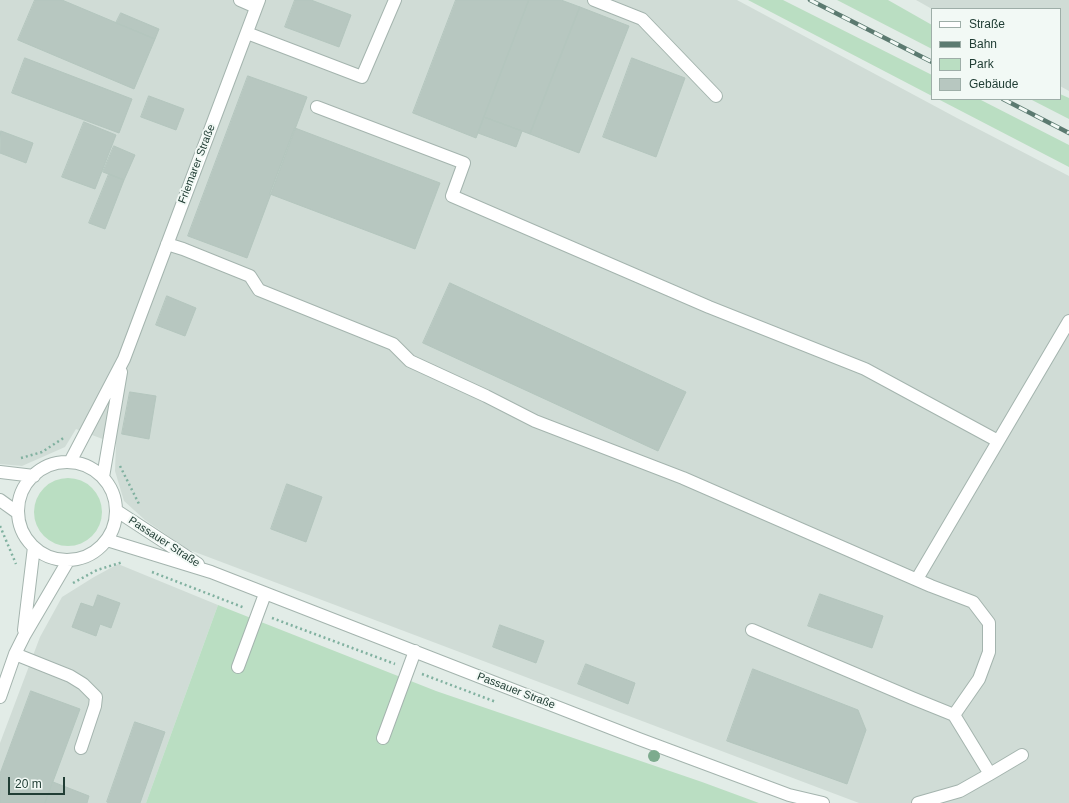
<!DOCTYPE html>
<html>
<head>
<meta charset="utf-8">
<style>
	body { margin:0 }
	#map { position:relative; width:1069px; height:803px; overflow:hidden; background:#e2ece7; font-family:Helvetica,sans-serif }
	canvas { display:block }
	.legend { position:absolute; left:931px; top:8px; width:130px; height:92px; box-sizing:border-box; background:#f2f9f5; border:1px solid #9eaea8; margin:0; padding:5px 7px; list-style:none; font-size:12px; color:#213e35 }
	.legend li { display:flex; align-items:center; gap:8px; height:20px }
	.legend b { width:20px; border:1px solid #9eaea8 }
	.scale { position:absolute; left:8px; top:777px; width:57px; height:18px; box-sizing:border-box; border:2px solid #213e35; border-top:0; padding-left:5px; font-size:12px; line-height:14px; white-space:nowrap; color:#213e35; -webkit-text-stroke:3px #f2f9f5; paint-order:stroke }
</style>
</head>
<body>
<div id="map">
<canvas width="1069" height="803"></canvas>
<ul class="legend">
<li><b style="height:5px;background:#fff"></b>Straße</li>
<li><b style="height:5px;background:#5b7a70"></b>Bahn</li>
<li><b style="height:11px;background:#badec2"></b>Park</li>
<li><b style="height:11px;background:#b7c7c0"></b>Gebäude</li>
</ul>
<div class="scale">20 m</div>
</div>
<script>
const c = document.querySelector('canvas').getContext('2d');
c.lineJoin = 'round';
function paint(path, color) {
  c.fillStyle = color;
  c.fill(path, 'evenodd');
}
function trace(path, color, width, dash) {
  c.strokeStyle = color;
  c.lineWidth = width;
  c.lineCap = dash ? 'butt' : 'round';
  c.setLineDash(dash || []);
  c.stroke(path);
}
function drawText(font, color, halo, rows, align = 'center') {
  c.font = font + ' Helvetica,sans-serif';
  c.lineWidth = 4;
  c.setLineDash([]);
  c.textBaseline = 'middle';
  c.strokeStyle = halo;
  c.fillStyle = color;
  for (const [text, x, y, turn = 0] of rows) {
    c.save();
    c.translate(x, y);
    c.rotate((+turn || 0) * Math.PI / 180);
    c.textAlign = isNaN(turn) ? turn : align;
    if (halo) c.strokeText(text, 0, 0);
    c.fillText(text, 0, 0);
    c.restore();
  }
}
paint(new Path2D(`
	M0 0H737L957 118 1069 176V803H859L187 549 145 520 124 501 115 471 116 444 76 429 65 447 22 466 0 464Z
	M916 0H1069V91L1060 86V9H932Z
	M118 564 218 605 146 803H0V743L40 637 62 597 94 577Z`), '#d0dcd6');
paint(new Path2D(`
	M748 0H783L932 75V96Z
	M837 0H888L932 25V49Z
	M1060 94 1069 98V119L1030 99H1060Z
	M938 99H979L1069 145V167Z
	M34 512a34 34 0 1 1 68 0a34 34 0 1 1-68 0Z
	M218 605 436 691 702 782 759 803H146Z`), '#badec2');
const building = new Path2D(`
	M35 0H62L155 39 134 89 18 40Z
	M295 0H311L351 15 339 47 285 27Z
	M456 0H529L476 138 413 113Z
	M529 0H561L580 7 530 134 484 117Z
	M580 7 629 26 579 153 530 134Z
	M121 13 159 29 155 39 116 23Z
	M25 58 132 99 119 133 12 93Z
	M632 58 685 78 656 157 603 137Z
	M248 76 307 97 247 258 188 236Z
	M149 96 184 109 176 130 141 117Z
	M484 117 522 131 516 147 478 133Z
	M84 122 116 135 95 189 62 177Z
	M295 128 440 183 415 249 270 194Z
	M1 131 33 143 26 163 0 153Z
	M114 146 135 155 124 180 103 172Z
	M109 174 124 180 105 229 89 223Z
	M450 283 686 392 658 451 423 343Z
	M167 296 196 308 185 336 156 325Z
	M130 392 156 396 149 439 122 434Z
	M287 484 322 497 306 542 271 529Z
	M820 594 883 616 872 648 808 626Z
	M98 595 120 603 111 628 100 624 96 636 72 627 81 603 93 607Z
	M500 625 544 641 536 663 493 647Z
	M586 664 635 683 628 704 578 684Z
	M753 669 858 710 866 730 847 784 727 741Z
	M31 691 80 709 45 803H0V774Z
	M135 722 165 732 140 803H109L107 802Z
	M53 782 89 796 87 803H45Z`);
paint(building, '#b7c7c0');
trace(building, '#b4c6be', 1);
const minor = new Path2D(`
	M240 0 256 7
	M594 0 642 19 716 96
	M247 33 362 77 395 0
	M317 107 464 163 452 196 709 307 865 369 998 441
	M167 244 183 249 250 276 259 290 393 344 410 361 486 396 535 421 683 478 931 586 973 602 989 623V652L979 679 954 715
	M18 511a49 49 0 1 1 98 0a49 49 0 1 1-98 0Z
	M70 462 124 359 259 0
	M0 472 34 476
	M103 477 121 372
	M0 500 18 513
	M117 511 198 564
	M107 540 211 572 639 739 789 795 823 803
	M917 579 1069 321
	M24 630 34 547
	M752 630 912 698 954 715 990 774
	M15 654 70 676 83 684 96 697 95 706 81 748
	M238 667 265 594
	M0 697 15 654 24 636 68 561
	M383 738 415 651
	M918 803 960 791 990 774 1022 755`);
trace(minor, '#a4b4ae', 14);
trace(new Path2D(`
	M21 458 42 452 65 437
	M120 466 140 506
	M0 526 16 564
	M152 572 245 608
	M73 583 97 570 123 562
	M272 618 395 664
	M422 674 496 702`), '#81b1a0', 2.5, [2, 3]);
trace(minor, '#fff', 12);
const rail = new Path2D(`
	M810 0 932 62
	M1003 99 1069 133`);
trace(rail, '#5b7a70', 4.5);
trace(rail, '#f2f9f5', 3, [9]);
c.fillStyle = '#7dab8e';
for (const [x, y] of [
	[654,756]
]) {
  c.beginPath();
  c.arc(x, y, 6, 0, 2 * Math.PI);
  c.fill();
}
drawText('11px', '#213e35', '#f2f9f5', [
	["Friemarer Straße",197,164,-69],
	["Passauer Straße",164,542,33],
	["Passauer Straße",516,691,21]
]);
</script>
</body>
</html>
